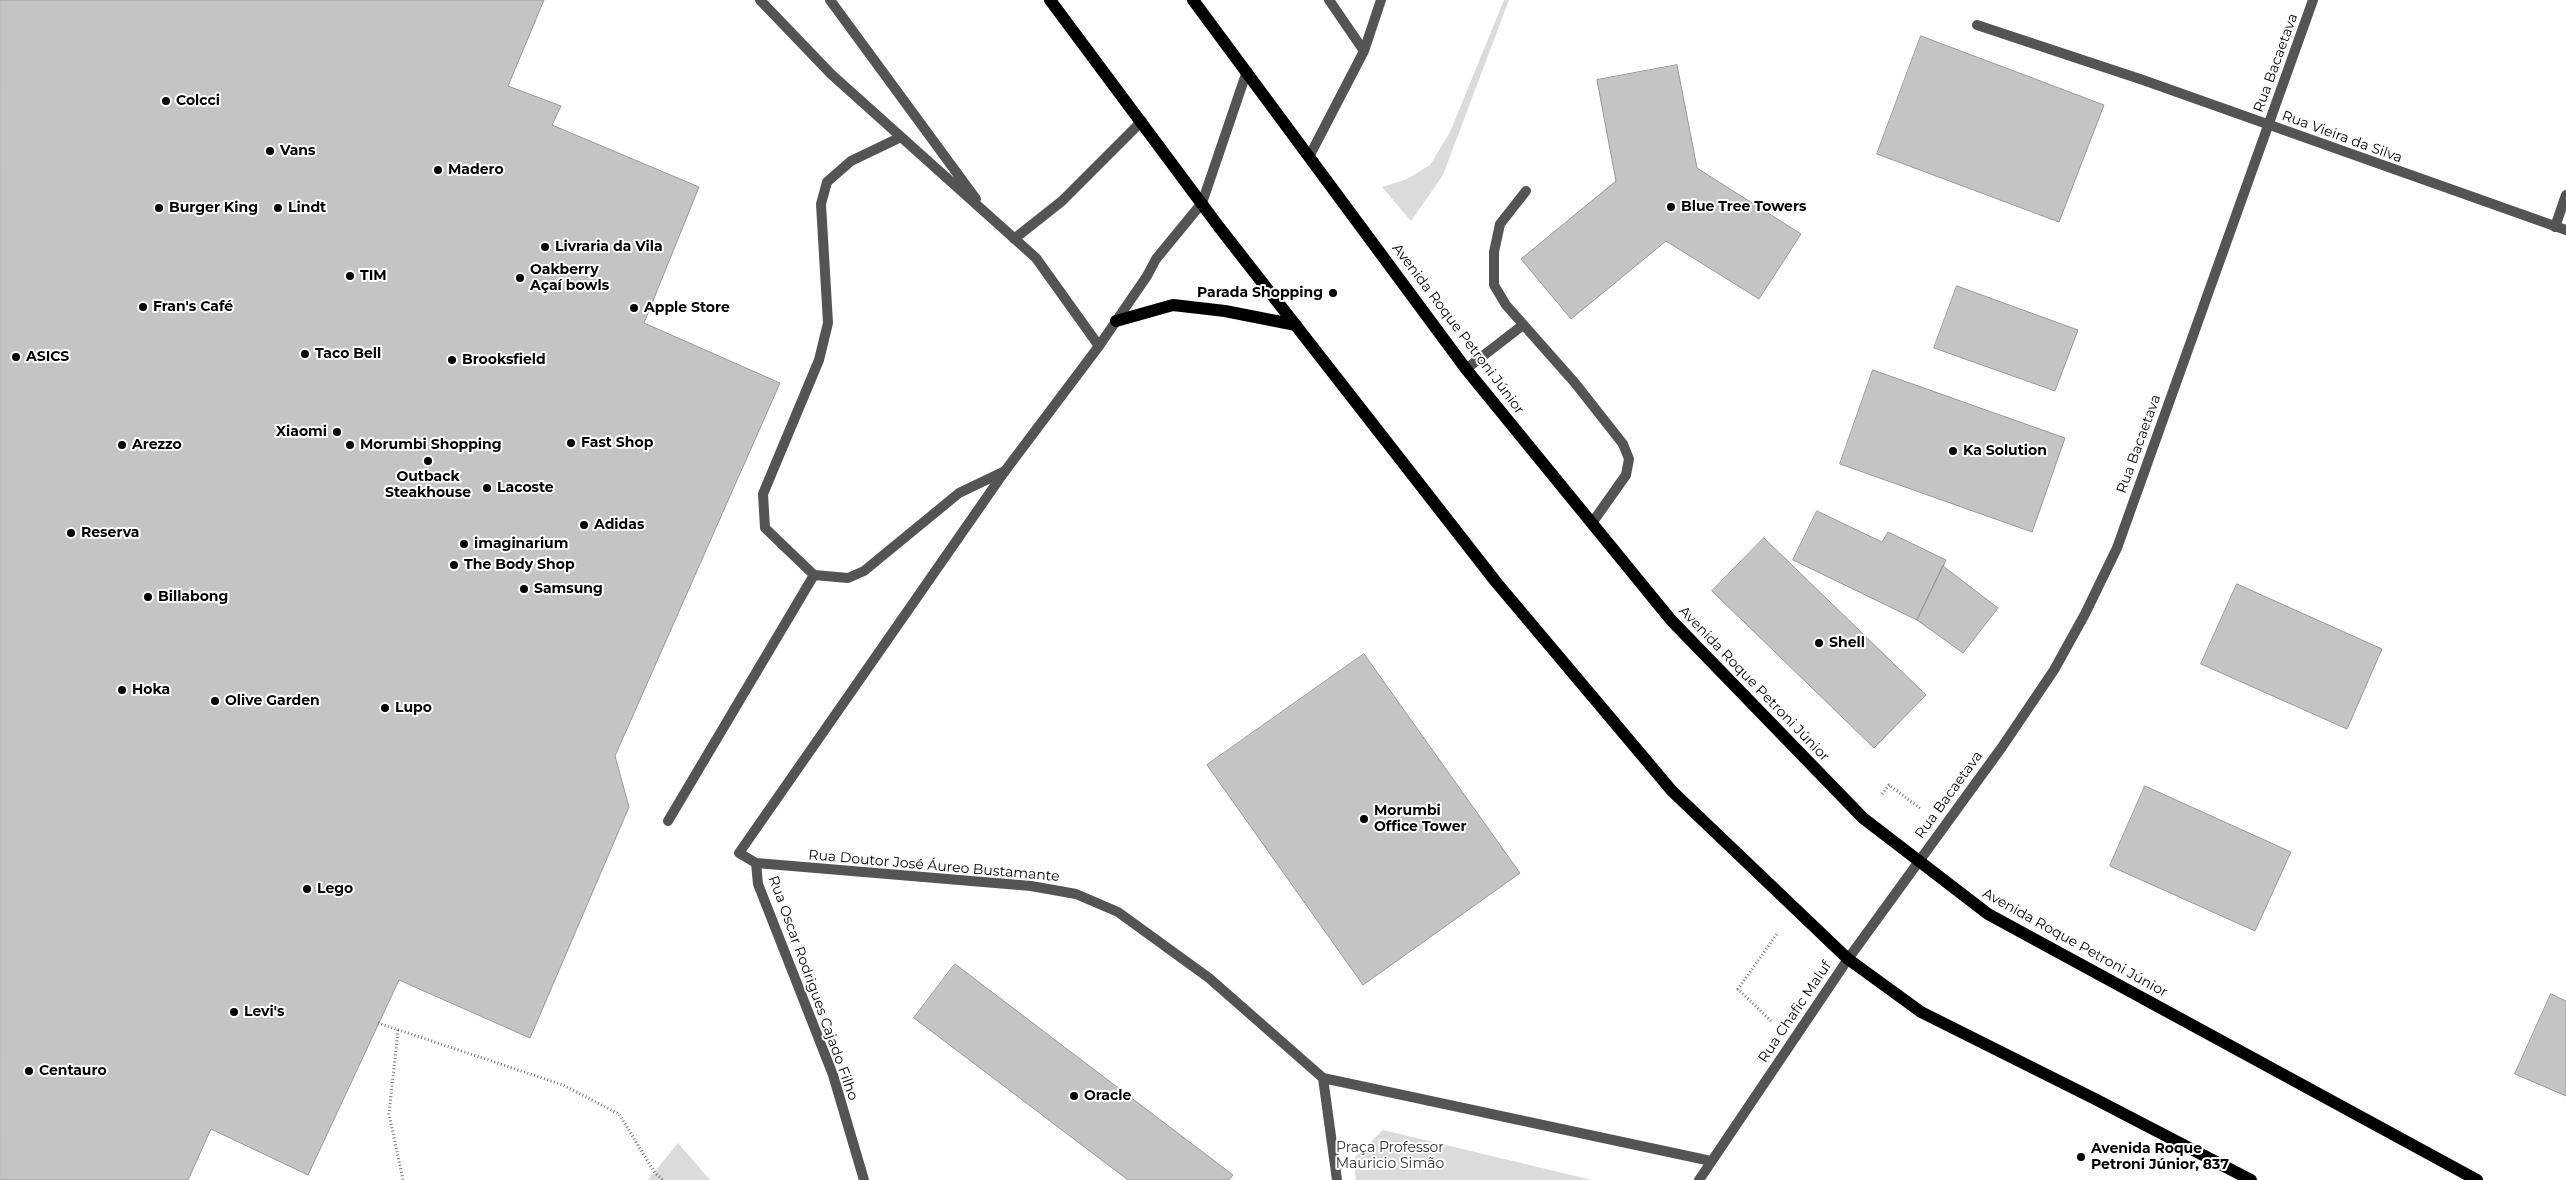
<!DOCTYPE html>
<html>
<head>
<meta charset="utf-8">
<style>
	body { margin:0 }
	canvas { display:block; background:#fff }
</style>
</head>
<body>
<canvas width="2566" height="1180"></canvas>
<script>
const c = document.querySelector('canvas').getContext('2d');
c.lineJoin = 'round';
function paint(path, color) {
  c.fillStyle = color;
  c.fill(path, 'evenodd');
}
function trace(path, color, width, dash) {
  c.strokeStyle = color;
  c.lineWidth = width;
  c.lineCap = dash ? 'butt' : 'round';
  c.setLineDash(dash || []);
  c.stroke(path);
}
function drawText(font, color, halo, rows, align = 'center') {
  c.font = font + ' Montserrat,sans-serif';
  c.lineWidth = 4;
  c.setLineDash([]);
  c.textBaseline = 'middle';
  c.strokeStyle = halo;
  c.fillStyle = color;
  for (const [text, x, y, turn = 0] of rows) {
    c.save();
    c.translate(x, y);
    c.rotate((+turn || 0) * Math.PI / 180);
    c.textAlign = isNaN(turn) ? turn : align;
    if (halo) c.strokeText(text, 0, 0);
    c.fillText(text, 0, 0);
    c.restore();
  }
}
paint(new Path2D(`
	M1504 0H1509L1443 175 1411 221 1382 187 1407 179 1430 165 1450 132Z
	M1383 1130 1592 1180H1356L1353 1159Z
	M678 1143 710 1180H648Z`), '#dbdbdb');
const building = new Path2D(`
	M0 0H544L508 86 561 106 552 125 699 187 644 323 780 383 615 756 629 807 530 1038 399 980 308 1175 211 1129 188 1180H0Z
	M1921 36 2104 105 2059 222 1877 154Z
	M1677 65 1697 168 1801 234 1759 299 1666 241 1571 319 1521 259 1616 181 1597 80Z
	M1957 286 2078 330 2055 391 1934 348Z
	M1873 370 2065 438 2032 532 1840 464Z
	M1817 511 1882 542 1888 532 1946 560 1917 620 1793 560Z
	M1764 538 1926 695 1874 748 1712 591Z
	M1943 566 1998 608 1963 653 1917 620Z
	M2237 584 2382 649 2347 729 2201 664Z
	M1364 654 1520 873 1363 985 1207 765Z
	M2145 786 2291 852 2255 931 2110 866Z
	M955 964 1233 1175 1229 1180H1128L914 1018Z
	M2551 994 2566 1001V1096L2515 1074Z`);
paint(building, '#c4c4c4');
trace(building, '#989898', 1);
trace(new Path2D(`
	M1882 794 1889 785 1921 809
	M1771 1021 1738 989 1777 934
	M378 1023 563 1085 619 1114 655 1173 663 1180
	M398 1030 389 1114 403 1180`), '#767676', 3, [1, 2.5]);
trace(new Path2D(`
	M760 0 831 74 1036 258 1099 346
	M830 0 976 199
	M1329 0 1364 51
	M901 137 851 161 827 182 821 204 828 323 819 360 763 494 765 528 814 575 848 578 864 571 959 493 1005 471
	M1310 155 1364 51 1381 0
	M1526 191 1500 224 1494 252V285L1506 305 1575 383 1623 444 1629 459 1626 475 1592 523
	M2555 227 2566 195
	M1014 239 1062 201 1142 121
	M1466 369 1523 325
	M668 821 814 575`), '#545454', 10);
trace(new Path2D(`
	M1977 25 2143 80 2566 230
	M1247 71 1202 203 1156 259 1147 276 1099 346 1005 471 739 853 756 863 1031 886 1076 894 1118 912 1209 978 1323 1078 1337 1180
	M756 863 758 884 833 1075 864 1180
	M1323 1078 1711 1161
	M1699 1180 1848 959 2002 747 2054 670 2085 614 2117 548 2313 0`), '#545454', 10);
trace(new Path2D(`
	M1050 0 1219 227 1496 582 1672 791 1848 959 1921 1012 2097 1100 2251 1180
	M1193 0 1466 369 1671 620 1863 818 1988 914 2477 1180
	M1116 321 1173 305 1225 311 1296 325`), '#000', 12);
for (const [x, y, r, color] of [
	[166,101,5,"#000"],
	[270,151,5,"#000"],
	[438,170,5,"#000"],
	[1671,207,5,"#000"],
	[159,208,5,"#000"],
	[278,208,5,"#000"],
	[545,247,5,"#000"],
	[350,276,5,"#000"],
	[520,278,5,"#000"],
	[1333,293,5,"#000"],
	[143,307,5,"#000"],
	[634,308,5,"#000"],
	[305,354,5,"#000"],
	[16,357,5,"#000"],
	[452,360,5,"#000"],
	[337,432,5,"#000"],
	[571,443,5,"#000"],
	[122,445,5,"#000"],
	[350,445,5,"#000"],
	[1953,451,5,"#000"],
	[428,461,5,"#000"],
	[487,488,5,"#000"],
	[584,525,5,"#000"],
	[71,533,5,"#000"],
	[464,544,5,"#000"],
	[454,565,5,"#000"],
	[524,589,5,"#000"],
	[148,597,5,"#000"],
	[1819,643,5,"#000"],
	[122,690,5,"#000"],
	[215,701,5,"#000"],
	[385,708,5,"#000"],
	[1364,819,5,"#000"],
	[307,889,5,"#000"],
	[234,1012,5,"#000"],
	[29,1071,5,"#000"],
	[1074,1096,5,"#000"],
	[2081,1157,5,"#000"]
]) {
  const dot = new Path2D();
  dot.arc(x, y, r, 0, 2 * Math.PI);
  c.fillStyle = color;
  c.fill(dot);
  trace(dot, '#fff', 2);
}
drawText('14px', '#000', '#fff', [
	["Rua Bacaetava",2276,63,-70],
	["Rua Vieira da Silva",2342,137,20],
	["Avenida Roque Petroni Júnior",1458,329,53],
	["Rua Bacaetava",2139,444,-70],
	["Avenida Roque Petroni Júnior",1754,684,46],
	["Rua Bacaetava",1949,795,-54],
	["Rua Doutor José Áureo Bustamante",934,866,5],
	["Avenida Roque Petroni Júnior",2075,943,29],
	["Rua Oscar Rodrigues Cajado Filho",813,988,70],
	["Rua Chafic Maluf",1795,1012,-56]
]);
drawText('bold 14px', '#000', '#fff', [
	["Colcci",176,101],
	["Vans",280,151],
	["Madero",448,170],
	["Blue Tree Towers",1681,207],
	["Burger King",169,208],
	["Lindt",288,208],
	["Livraria da Vila",555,247],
	["Oakberry",530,270],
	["Açaí bowls",530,286],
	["TIM",360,276],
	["Parada Shopping",1323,293,"right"],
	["Fran's Café",153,307],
	["Apple Store",644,308],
	["Taco Bell",315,354],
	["ASICS",26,357],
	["Brooksfield",462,360],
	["Xiaomi",327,432,"right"],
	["Fast Shop",581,443],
	["Arezzo",132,445],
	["Morumbi Shopping",360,445],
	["Ka Solution",1963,451],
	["Outback",428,477,"center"],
	["Steakhouse",428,493,"center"],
	["Lacoste",497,488],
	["Adidas",594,525],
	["Reserva",81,533],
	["imaginarium",474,544],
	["The Body Shop",464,565],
	["Samsung",534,589],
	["Billabong",158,597],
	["Shell",1829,643],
	["Hoka",132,690],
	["Olive Garden",225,701],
	["Lupo",395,708],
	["Morumbi",1374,811],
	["Office Tower",1374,827],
	["Lego",317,889],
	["Levi's",244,1012],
	["Centauro",39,1071],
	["Oracle",1084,1096],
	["Avenida Roque",2091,1149],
	["Petroni Júnior, 837",2091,1165]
], 'left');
drawText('14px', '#323232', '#fff', [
	["Praça Professor",1390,1148],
	["Mauricio Simão",1390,1164]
]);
</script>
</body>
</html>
